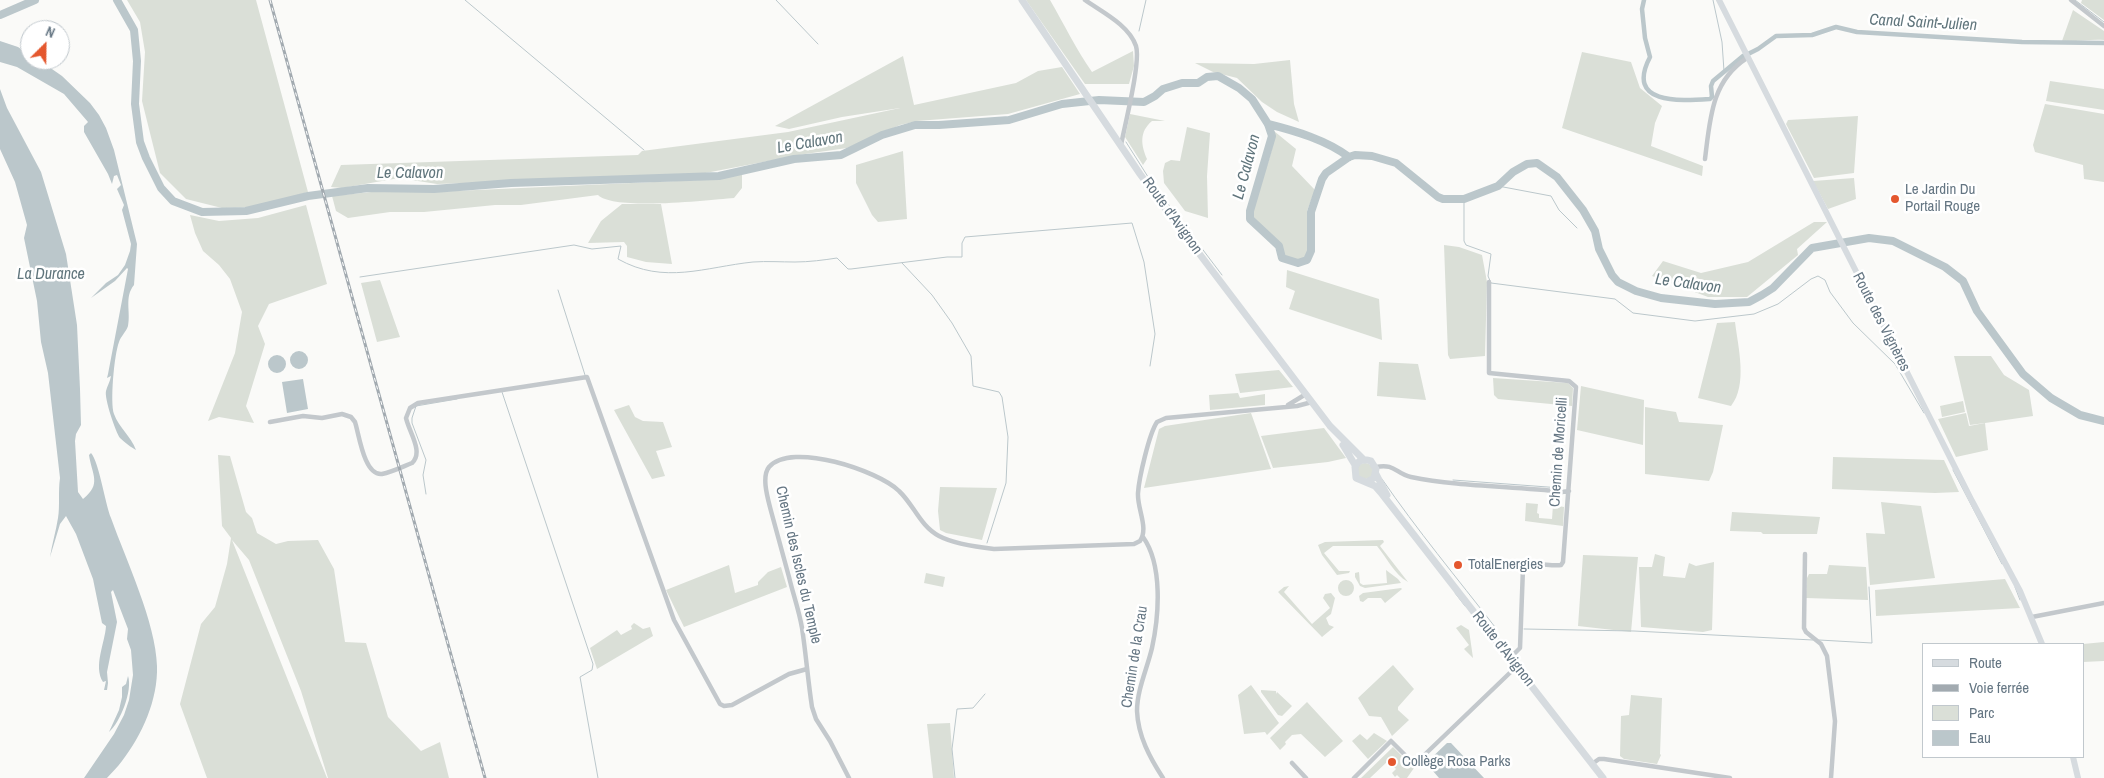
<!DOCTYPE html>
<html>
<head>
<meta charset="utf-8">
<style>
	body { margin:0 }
	#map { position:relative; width:2104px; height:778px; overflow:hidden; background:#fafaf8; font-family:"Archivo Narrow",sans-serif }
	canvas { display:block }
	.legend { position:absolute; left:1922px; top:643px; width:162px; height:115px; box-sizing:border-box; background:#fff; border:1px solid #c1c8cd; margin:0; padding:6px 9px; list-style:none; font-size:15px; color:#657683 }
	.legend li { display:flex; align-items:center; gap:10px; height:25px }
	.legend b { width:25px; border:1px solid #c1c8cd }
	.north { position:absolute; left:20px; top:20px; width:50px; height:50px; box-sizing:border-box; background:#fff; border:1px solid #c1c8cd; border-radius:50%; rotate:23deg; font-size:14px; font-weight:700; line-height:20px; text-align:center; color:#657683 }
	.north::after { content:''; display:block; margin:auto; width:18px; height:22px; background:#e4572e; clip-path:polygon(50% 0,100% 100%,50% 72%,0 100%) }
</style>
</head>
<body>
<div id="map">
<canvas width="2104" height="778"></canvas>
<ul class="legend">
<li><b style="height:6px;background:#d6dbdf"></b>Route</li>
<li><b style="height:6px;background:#a2aab0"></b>Voie ferrée</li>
<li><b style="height:14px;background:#dadfd7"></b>Parc</li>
<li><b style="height:14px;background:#bbc7cb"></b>Eau</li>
</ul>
<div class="north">N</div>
</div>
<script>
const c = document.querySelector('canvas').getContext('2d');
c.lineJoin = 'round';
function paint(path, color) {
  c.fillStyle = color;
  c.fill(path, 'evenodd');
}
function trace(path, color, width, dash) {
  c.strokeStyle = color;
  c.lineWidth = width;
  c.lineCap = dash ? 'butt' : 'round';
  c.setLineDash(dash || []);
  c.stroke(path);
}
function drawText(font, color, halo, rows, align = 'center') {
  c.font = font + ' "Archivo Narrow",sans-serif';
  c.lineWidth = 5;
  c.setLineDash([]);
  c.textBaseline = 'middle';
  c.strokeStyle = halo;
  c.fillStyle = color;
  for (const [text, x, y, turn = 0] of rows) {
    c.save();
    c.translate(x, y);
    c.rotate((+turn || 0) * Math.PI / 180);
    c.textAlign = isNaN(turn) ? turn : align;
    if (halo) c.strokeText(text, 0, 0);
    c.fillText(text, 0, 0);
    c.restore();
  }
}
paint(new Path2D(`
	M127 0H256L308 192 256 207 222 208 186 199 160 173 142 101 145 52 140 22Z
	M1026 0H1050C1064 24 1076 49 1092 72L1133 51 1134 66 1129 84H1085Z
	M2082 0H2104V20L2081 3Z
	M2073 10 2104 31V40C2090 39 2076 42 2062 41Z
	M1582 52 1631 62 1640 88 1662 106 1655 123 1651 146 1703 166 1702 176 1562 128Z
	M903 56 914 105 1016 83 1038 71 1062 67 1080 94 1008 114 917 121 900 125 847 148 805 154 695 175 437 184 399 178 342 188 331 187 341 165 638 155 642 151 788 132 900 108 842 117 789 129 775 126Z
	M1290 60 1294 104 1299 122 1277 112 1262 102 1237 78 1213 72 1195 63 1254 64Z
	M2050 81 2104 89V110L2046 101Z
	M2045 104 2104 114V182L2084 179 2083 165 2035 152 2033 145Z
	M1130 114 1165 121H1152C1139 132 1141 145 1147 159L1143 165 1125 137Z
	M1858 116 1854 173 1814 178 1786 124 1788 120Z
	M1187 127 1210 133 1207 176 1208 218 1185 211 1164 183 1163 171 1165 163 1171 160 1180 161Z
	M1274 131 1296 149 1292 166 1315 190 1307 211 1309 250 1306 258 1298 260 1284 256 1281 245 1253 218C1249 202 1276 155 1274 131Z
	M903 151 907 219 878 222 872 215 856 183V165Z
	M742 174V188L734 198C709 200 614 211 598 195L521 205H495L424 212H390L348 218 336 211 332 196 381 191 432 192 721 179Z
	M1854 178 1856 199 1828 209 1813 181Z
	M622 204H661L672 264 646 262 627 257V246L624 242 588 243 601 221Z
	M306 205 327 284 269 304 258 326 265 344 246 406 254 423 219 417 208 421 235 353 242 312 230 279 219 265 203 251 195 233 190 215 219 221 258 218Z
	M1814 222H1827L1797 249 1798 255 1747 297H1708L1652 276 1663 261 1701 273 1748 262Z
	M1444 245 1459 247 1482 255 1487 282 1485 356 1450 359 1448 355Z
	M1287 270 1379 299 1382 340 1289 309 1295 291 1286 287Z
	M380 280 400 337 377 342 361 283Z
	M1735 322C1738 347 1748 385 1731 406L1698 398 1717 323Z
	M1954 356H1991L2004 375 2029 390 2033 416 1985 423 1988 450 1956 457 1938 419 1966 413 1969 426 1985 423 1970 425Z
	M1379 362 1418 364 1426 400 1377 396Z
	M1279 370 1293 387 1240 393 1235 374Z
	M1493 378 1568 383 1573 388 1572 406 1498 399 1494 395Z
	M1581 386 1644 400 1643 445 1577 430Z
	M1238 393 1240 398 1265 394V405L1210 410 1209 395Z
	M1963 401 1965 412 1942 417 1940 406Z
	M629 405 635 417 643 421 663 422 672 447 656 451 665 476 652 479 614 410Z
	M1645 407 1676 412 1679 422 1723 425 1713 472 1709 481 1645 474Z
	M1251 413 1271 469 1144 488 1159 429 1165 426Z
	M1324 428 1346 458 1328 462 1273 468 1261 436Z
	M218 455 230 456 246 512 252 518 257 533 276 544 288 541 318 540 334 569 345 642 366 643 388 717 421 751 440 742 449 778H328L301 691 249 560 232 540 327 778H207L180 704 201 624 215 607 227 564 231 538 222 526Z
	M1833 457 1944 460 1959 492 1935 493 1832 489Z
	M1357 471a8 8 0 1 1 16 0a8 8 0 1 1-16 0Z
	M940 487 997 488 982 540 946 533 940 530 938 511Z
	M1881 502 1921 506 1935 578 1870 585 1866 533 1885 534Z
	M1526 503 1538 504 1537 513 1539 514V518L1552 519 1553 505 1564 507 1563 526 1525 521Z
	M1732 512 1820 517 1817 534H1763L1761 532 1730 531Z
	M1383 540 1384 542 1380 546 1408 582C1394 574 1387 558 1377 546H1333L1324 553 1339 571H1350L1349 573 1337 575 1322 555 1318 545 1325 542Z
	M1655 554 1665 557 1663 576 1685 578 1689 563 1696 566 1714 562 1712 630 1703 632 1641 627 1639 567H1652Z
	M1583 555 1638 557 1631 632 1578 626Z
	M729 565 735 593 758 585V582L768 572 781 567 787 587 684 627 666 590Z
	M1829 565 1866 567 1868 600 1806 598 1807 578 1809 574H1827Z
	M1386 570 1398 579 1401 583 1365 588 1360 586 1355 577V573L1359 572 1360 583 1363 585 1387 583Z
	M926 573 945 577 943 587 924 583Z
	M2005 579 2020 608 1876 616 1875 590Z
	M1338 588a8 8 0 1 1 16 0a8 8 0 1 1-16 0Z
	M1289 586 1284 592 1312 624 1330 608 1323 598 1325 594 1331 593 1335 598 1331 614 1326 618 1329 625 1334 627 1322 637 1278 592 1284 587Z
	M1401 588 1402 589 1385 603 1381 598H1368L1363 602 1360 601 1359 596 1363 593Z
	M634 623 643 629 650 627 653 636 597 669 590 648 617 630 621 635 632 629 631 626Z
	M1461 625 1469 630 1473 658 1464 649 1469 645 1456 628Z
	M2104 642V661L2083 662V644Z
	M1393 665 1414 689 1398 707V710L1409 720 1392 736 1381 717 1369 716 1358 698Z
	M1251 685 1279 723 1267 735 1265 732 1244 734 1238 695Z
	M1261 690 1276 691V694L1277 692 1292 706 1282 716 1278 715 1261 692Z
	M1631 695 1662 698 1660 754 1661 755 1657 764 1624 759 1620 756 1621 716 1629 715Z
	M1307 702 1343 741 1325 757 1301 734 1292 735 1285 742 1286 744 1280 750 1270 738Z
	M950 723 954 778H933L927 724Z
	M1374 733 1387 741 1368 759 1352 741 1360 734 1367 740Z
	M1393 747 1414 768 1407 778H1400L1397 775 1395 777 1392 773 1396 769 1388 761 1370 778H1361Z`), '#dadfd7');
paint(new Path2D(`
	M0 41 18 47 30 55V60H39L62 76 90 103 99 115 106 128 114 150 137 244 134 285C124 297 131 312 128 326 126 332 121 336 119 342 114 355 110 403 114 414 119 428 131 436 136 450 132 448 124 442 120 438 116 433 104 398 106 391 107 386 110 382 111 376L107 378 108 374 128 269 127 268 115 281 91 298 106 283 118 275 125 265 130 251 131 244 122 210 124 205 117 189 121 185 117 175 114 176 112 184 108 174 84 132V126L88 122 64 94 17 67 0 62Z
	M0 89 7 108 41 172 66 254 77 325 80 389 81 425 76 434 75 441 78 492 83 499C102 484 92 475 89 455L91 453C99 462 105 503 111 518 126 560 156 623 157 666 158 700 142 735 122 761 118 767 112 772 107 778H84L114 734 124 715 129 700 133 675 131 650 127 639 128 629 113 590 111 592 117 622 107 672 108 683 107 690H104L106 681 103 682C93 666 105 643 106 626L102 623 93 579 76 534 66 516 60 524 50 557C52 544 56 531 58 518 60 506 58 491 60 478L48 373 41 342 37 301 24 238 27 225 15 182 0 149Z
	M290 360a9 9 0 1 1 18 0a9 9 0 1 1-18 0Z
	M268 364a9 9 0 1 1 18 0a9 9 0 1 1-18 0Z
	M303 379 308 409 287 413 282 382Z
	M128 676C133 690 120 723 109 732L119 710 122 697V687L126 684Z
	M1447 743H1451L1484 778H1439L1426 763Z`), '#bbc7cb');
trace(new Path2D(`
	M465 0 644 150
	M776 0 818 44
	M1713 0 1722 42 1724 71
	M2075 0 2104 22
	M1139 31 1146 0
	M1126 142 1150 180 1222 275
	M1498 186 1551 196 1559 210 1577 228
	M1464 199V241L1466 245 1491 254 1488 276 1491 283 1615 299 1633 313 1695 321 1754 314 1778 304 1811 279 1818 276 1825 280 1830 292 1853 323 1895 364 1924 413
	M902 263 932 295 952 323 971 356 973 386 999 392 1002 397 1008 437 1006 483 987 543
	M360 277 574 245 592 249 621 246 618 259C664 285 705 267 753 262 767 261 781 262 795 262 809 262 824 260 837 258L848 269H851L947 257H962V243L965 237 1132 223 1144 262 1155 334 1150 366
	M558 290 585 375
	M502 392 593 664 592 670 580 677 598 778
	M1953 470 2002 564
	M1382 479C1417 530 1457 578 1495 627
	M1453 480 1561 488
	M426 494 423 475 426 460 412 423V418L416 406 457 399
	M2015 587 2020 600
	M1455 593 1465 606
	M1524 629 1634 631 1813 640
	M1819 640 1872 643 1869 587
	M955 778 952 749 957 709 973 708 985 694`), '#bbc7cb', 1);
trace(new Path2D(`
	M1644 0 1642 9 1645 38 1650 57C1625 105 1680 101 1710 99L1712 97 1711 86 1713 81 1743 56
	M1748 54 1758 49 1776 36 1812 35 1836 27 1857 32 2022 42 2104 43`), '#bbc7cb', 4.5);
trace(new Path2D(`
	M117 0 134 30 137 61 135 104 140 142 146 158 161 188 173 201 202 212 246 211 308 196 368 188 434 189 511 183 719 176 794 159 841 155 882 135 915 125H939L1009 120 1062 104 1099 100 1144 102 1155 96 1163 89 1182 83H1198L1207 77 1218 76 1239 88 1252 99 1268 124 1272 136 1250 211V219L1279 246 1282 258 1298 263 1307 260 1311 251V212L1322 179 1326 173 1349 157 1355 155 1372 156 1396 163 1438 197 1443 199H1464L1498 186 1513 172 1527 164 1537 163 1557 177 1583 210 1595 231 1599 249 1612 275 1618 282 1636 291 1661 298 1715 304 1749 302 1762 295 1773 288 1812 248 1869 238 1893 241 1945 267 1963 281 1977 311 2023 374 2051 398 2080 415 2104 421
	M0 15 35 0
	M1268 124C1296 131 1326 140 1349 157`), '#bbc7cb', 8);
trace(new Path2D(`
	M1085 0C1102 12 1129 25 1136 46 1141 62 1125 124 1121 145
	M2071 0 2104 26
	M1705 159C1710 120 1711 81 1747 58
	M1489 282V373L1569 381 1576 387 1563 562 1561 565C1550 567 1531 560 1523 568L1520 648 1510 658
	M1288 405 1306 394
	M270 422 303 416 322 418 342 414 351 417 355 422C359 434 364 476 382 474 392 472 402 467 412 463 424 452 409 432 406 418L410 408 418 403 587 377 674 620 720 704 724 706 732 705 789 674 807 669
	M1376 467C1395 463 1396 474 1411 477 1460 487 1512 486 1562 492L1569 491
	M1143 537C1163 565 1159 616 1152 648 1147 669 1137 690 1137 711 1138 736 1150 758 1163 778
	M1805 554 1804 628 1806 632 1821 644 1827 656 1835 721 1831 778
	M2032 617 2104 603
	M1292 763 1306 778
	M1592 764 1599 759H1604L1730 778
	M849 778 830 741 816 719 812 707C808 681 806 654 802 628 799 610 793 594 789 577 783 555 777 533 771 511 768 499 761 477 769 467 791 441 879 471 899 491 914 505 920 526 939 536 954 544 976 547 994 549L1134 544 1140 541C1149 528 1137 509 1138 493 1139 478 1149 434 1157 422L1166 418 1297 406 1312 402
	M1354 778 1391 741 1411 761 1417 762 1517 666`), '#c3c8cc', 4.5);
trace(new Path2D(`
	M1719 0 1972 501 2020 591 2042 644
	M2073 757 2078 778`), '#d6dbdf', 6);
trace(new Path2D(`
	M1022 0 1140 174 1176 223 1330 426 1364 460
	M1343 445 1355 465
	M1376 474 1387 495
	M1367 482 1374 478 1376 469 1371 461C1364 458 1358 460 1355 467L1356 478 1375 486 1382 494 1603 778`), '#d6dbdf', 7);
const rail = new Path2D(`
	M270 0 485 778`);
trace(rail, '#a2aab0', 3);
trace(rail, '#fff', 1, [4]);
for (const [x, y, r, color] of [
	[1895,199,5,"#e4572e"],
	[1458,565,5,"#e4572e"],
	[1392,762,5,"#e4572e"]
]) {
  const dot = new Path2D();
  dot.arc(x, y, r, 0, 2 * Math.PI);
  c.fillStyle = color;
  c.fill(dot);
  trace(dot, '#fff', 2);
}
drawText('15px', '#657683', '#fff', [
	["Le Jardin Du",1905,190],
	["Portail Rouge",1905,207],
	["TotalEnergies",1468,565],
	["Collège Rosa Parks",1402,762]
], 'left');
drawText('15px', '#657683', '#fff', [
	["Route d'Avignon",1172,216,54],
	["Route des Vignères",1881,322,63],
	["Chemin de Moricelli",1559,452,-86],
	["Chemin des Iscles du Temple",798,565,77],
	["Route d'Avignon",1503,649,52],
	["Chemin de la Crau",1135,657,-81]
]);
drawText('italic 16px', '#60757c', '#fff', [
	["Canal Saint-Julien",1923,23,3],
	["Le Calavon",810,143,-10],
	["Le Calavon",1247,167,-75],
	["Le Calavon",410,174],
	["La Durance",51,275],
	["Le Calavon",1688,284,8]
]);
</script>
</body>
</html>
